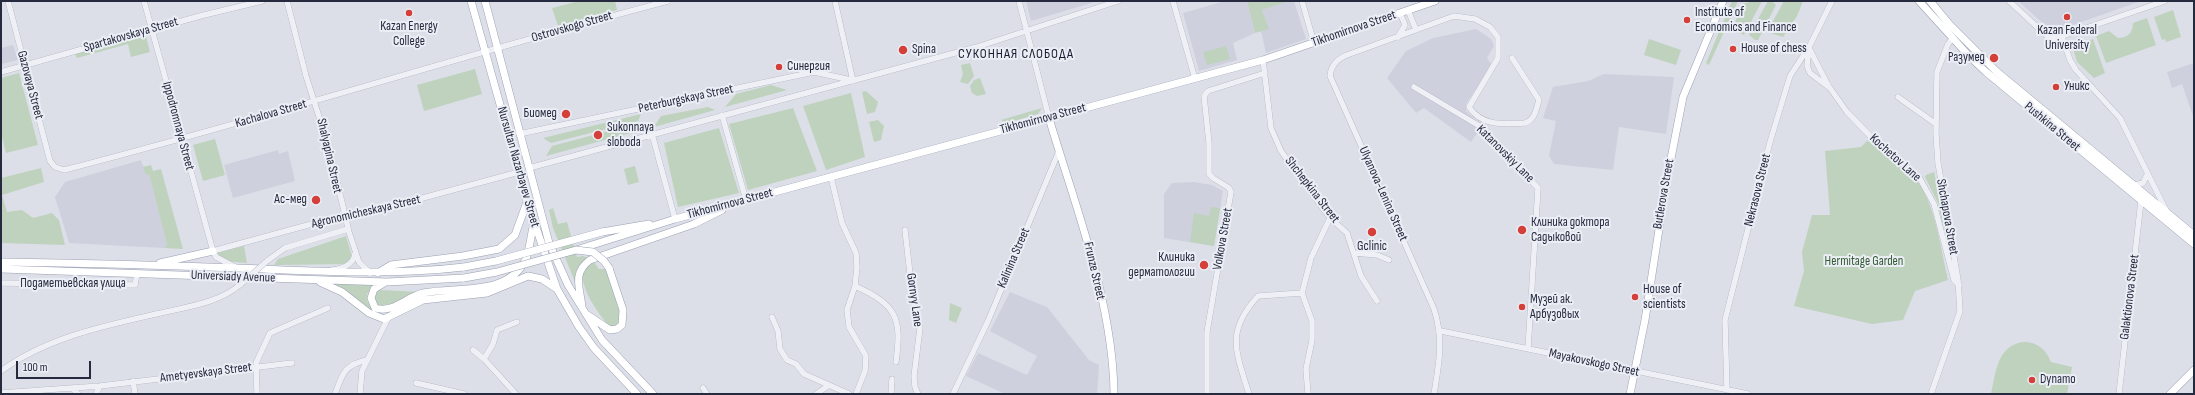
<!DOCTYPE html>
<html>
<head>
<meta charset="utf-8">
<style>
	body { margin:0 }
	#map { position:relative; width:2195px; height:395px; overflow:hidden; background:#dcdfe7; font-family:"Sofia Sans Condensed",sans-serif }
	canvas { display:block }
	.frame { position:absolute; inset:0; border:2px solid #252a3f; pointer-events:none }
	.scale { position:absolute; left:16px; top:361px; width:75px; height:18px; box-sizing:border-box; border:2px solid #252a3f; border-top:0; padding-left:5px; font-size:12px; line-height:14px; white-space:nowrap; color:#252a3f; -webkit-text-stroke:3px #eceef5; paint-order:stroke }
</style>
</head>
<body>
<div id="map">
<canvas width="2195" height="395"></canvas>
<div class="frame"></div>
<div class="scale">100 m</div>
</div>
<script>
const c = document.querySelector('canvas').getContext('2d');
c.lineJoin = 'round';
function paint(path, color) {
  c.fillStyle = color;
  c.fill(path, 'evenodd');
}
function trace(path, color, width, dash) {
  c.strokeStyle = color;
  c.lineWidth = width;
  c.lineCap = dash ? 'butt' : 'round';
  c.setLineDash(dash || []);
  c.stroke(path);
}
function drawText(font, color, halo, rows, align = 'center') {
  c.font = font + ' "Sofia Sans Condensed",sans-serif';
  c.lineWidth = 4;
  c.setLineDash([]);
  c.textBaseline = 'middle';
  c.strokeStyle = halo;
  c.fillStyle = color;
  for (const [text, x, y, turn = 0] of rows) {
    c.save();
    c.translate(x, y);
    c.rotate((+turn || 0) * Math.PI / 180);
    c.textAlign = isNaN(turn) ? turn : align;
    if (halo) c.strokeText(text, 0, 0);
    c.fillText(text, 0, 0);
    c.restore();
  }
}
paint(new Path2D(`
	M1026 1H1098L1031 21Z
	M1225 1H1247L1255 33 1233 43 1237 60 1199 71 1183 13Z
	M1289 1H1294L1306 39 1266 53 1261 31 1268 29 1262 10Z
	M2018 1H2141L2053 32Z
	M1476 29 1491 39 1494 46 1487 58 1492 65 1466 104V111L1482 126 1471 142 1424 108 1416 113 1387 78 1406 51 1433 38Z
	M13 45 18 60 1 64V48Z
	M2194 63V119L2182 84 2172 88 2167 72Z
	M1604 74 1674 77 1666 134 1619 127 1613 170 1554 164 1549 156 1556 121 1543 118 1553 87 1588 81Z
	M278 150 279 154 288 151 295 181 233 198 224 165Z
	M141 160 146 174H149L167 245 164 248 69 243 55 197 65 182Z
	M1194 182 1212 185 1223 191 1214 246 1164 238V194L1172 183Z
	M1010 292 1047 307 1089 360 1099 365 1097 394H1005L966 376 978 353 1027 375 1037 356 990 331Z`), '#ced1dd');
paint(new Path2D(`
	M579 1H615L617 10 558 26 552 8Z
	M1247 1H1289L1262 10 1269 29 1255 33Z
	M1732 1H1738L1709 65 1706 63Z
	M1753 1H1762L1744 35 1732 29 1743 4Z
	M1768 1H1772L1776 5 1758 40H1755L1749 35Z
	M1784 1H1803L1797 16 1783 37 1767 32Z
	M2173 10 2181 37 2166 42 2165 39 2162 40 2154 17Z
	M2147 18 2156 45 2106 63 2096 36 2109 31 2118 38C2127 38 2133 33 2133 23Z
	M146 36 150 52 131 57 128 44 77 58 75 54Z
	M1649 39 1681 50 1676 65 1644 55Z
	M2093 39 2105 73 2094 78 2077 62 2073 48Z
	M1226 46 1230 59 1207 65 1203 52Z
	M970 63 974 76 968 84 960 82 963 74 961 65Z
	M475 69 482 94 424 111 417 85Z
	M19 73 38 145 6 153 1 133V78Z
	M980 78 986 94 977 96 972 93 970 86 974 80Z
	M771 85 787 90 725 107 736 94Z
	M866 91 878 102 875 112 867 114 862 92Z
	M851 93 865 157 826 170 803 106Z
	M708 107 715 110 654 127 661 116Z
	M793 108 817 171 748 190 729 124Z
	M1042 108 1038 114 1007 123 1001 120Z
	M641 114 638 121 551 143 543 138Z
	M878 120 884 126 881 140 874 142 869 122Z
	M639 123 645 129 546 156 552 146Z
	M719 128 739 193 678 207 664 143Z
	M215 139 225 175 203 181 193 145Z
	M1868 140C1883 154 1902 163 1915 178 1935 201 1941 250 1948 280L1915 291 1903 320 1872 324 1794 306 1804 271 1802 252 1812 215H1830L1825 151 1861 147Z
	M151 165 153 171 161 169 183 249 164 248 167 245 149 174 146 175 143 167Z
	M635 166 639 182 628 185 624 169Z
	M41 168 44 182 2 195 7 212 22 210 33 218 52 213 59 220 65 245 1 243V178Z
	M1934 172 1955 271 1953 272 1938 203 1925 177 1926 175Z
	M1211 207 1220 208 1214 246 1190 242 1194 213 1209 216Z
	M553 208 558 224 567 222 577 257 583 256 590 259 577 270 575 282 553 228 549 210Z
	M346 236 352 257 346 264 274 265 278 259Z
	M244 246 247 263 224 261 216 253Z
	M594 262 599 269H606L621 312 619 326 610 328C596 309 582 293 582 269Z
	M330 283 375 285 367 294V301L375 313 353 296Z
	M380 290 422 292 389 307 377 305 374 294Z
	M950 303 962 308 956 323 949 320Z
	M2024 342C2037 342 2046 349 2051 362L2072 367 2067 394H1991C1996 372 1997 345 2024 342Z`), '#bed2bd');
const minor = new Path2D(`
	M8 1 50 161 55 167 64 170C267 118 466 54 668 1
	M144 1 213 251 216 257 235 267
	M287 1 306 76 329 148 349 232 359 262 370 273
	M835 1 853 81
	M1019 1 1049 118
	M1173 1 1195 79
	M1302 1 1314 43
	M2009 1 2047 36 2054 39 2165 1
	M1408 10 1416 30
	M1398 37 1405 25 1400 13
	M2062 37 2070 60 2076 70 2120 118 2166 210
	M1809 48 1807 66 1810 73 1830 88 1847 112 1878 144 1919 177 1934 204 1954 280 1959 285
	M1809 48 1829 87
	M1263 60 1271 128 1281 151 1330 218 1347 233 1361 276 1377 301
	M1 72 200 16 262 1
	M1414 87 1481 127 1538 188 1528 349
	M1898 97 1936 124
	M722 115 746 200
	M519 134 814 72 851 80
	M652 134 675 219
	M529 168 977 47 1118 1
	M831 177 842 223 856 253 857 267 855 286 847 310 849 327 866 356 865 371 856 394
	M2135 185 2143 183 2147 175
	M905 230 913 300 920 328 914 376 915 387 918 394
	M213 251 330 219H345L519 172
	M1354 253 1377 255 1389 260
	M267 261 285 248 348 229
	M332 270C343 268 354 265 355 253
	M1 283 135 285 137 274
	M855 286C897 305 902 318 896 362
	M772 317 778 331 780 349 787 360 796 364 804 374 849 394
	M1441 331 1748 394
	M473 350 484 359 516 394
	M484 359 493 344 497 330 517 322
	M1 371C46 338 103 326 156 314 185 307 218 304 241 284
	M133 381 135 394
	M416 383 464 394
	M72 388 78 394
	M703 388 707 394
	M1727 390 1725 320 1770 142 1790 76 1809 47 1832 1
	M1 393 100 386 292 363
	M96 394 100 386
	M257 394 256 363 270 333 328 308
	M335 394C343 373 344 365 367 360
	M360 394 362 371 388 318
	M816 394 828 386
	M891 394 892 379
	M953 394 988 321 1059 151
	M1207 394V332L1231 192 1229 188 1213 178 1209 174V143L1204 96 1208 91 1265 73
	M1249 394C1236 352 1225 332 1258 296L1302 293
	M1308 394 1306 369 1312 340V321L1302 293 1311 258 1330 218
	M1434 394C1439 363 1444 340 1434 309L1330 76C1331 65 1337 59 1347 55L1454 16 1475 19 1490 27 1498 37V58L1469 107C1482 127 1504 124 1525 123 1535 120 1536 109 1539 100L1512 58
	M1931 394 1960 311 1958 280 1938 163 1936 134 1937 72 1948 44 1953 38
	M2119 394 2141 201`);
const major = new Path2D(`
	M471 1 527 201 557 289 579 327 594 348 637 394
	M485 1 549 243 568 285 602 340 653 394
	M1919 1 1969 56 1986 72 2194 244
	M1930 1 1950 25 1996 71 2194 235
	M1049 118C1075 206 1113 301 1114 394
	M602 232 649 224
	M576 250 675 219 1263 60 1435 1
	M1 262C80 263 158 265 237 268 314 271 387 276 464 267
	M160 263 213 251
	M1 269 387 282 464 278
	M378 273 391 265 463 256 499 249 515 235 527 202
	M320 282 342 292 369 313 384 319 423 300 487 293 528 276 542 279 557 289
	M384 283 374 289 371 298 375 308C393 314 406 297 423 293 457 286 508 297 526 259 530 248 531 234 534 223
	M582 307C580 288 572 273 590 260L694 224 722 210
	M586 314 610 330 617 329 622 325 623 310 609 268
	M1630 394 1645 320 1666 184 1683 97 1723 1
	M2170 394 2194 370`);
trace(minor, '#a5a9b5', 6);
trace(major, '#9ba0b4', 8);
trace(minor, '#eff0f6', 5.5);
trace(major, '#fff', 7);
const minorBridge = new Path2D(`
	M241 284 267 261`);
const majorBridge = new Path2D(`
	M464 267 496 261 602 232
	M464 278 497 272 576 250 593 252 604 261 609 268`);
trace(minorBridge, '#a5a9b5', 6, []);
trace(majorBridge, '#9ba0b4', 8, []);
trace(minorBridge, '#eff0f6', 5.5);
trace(majorBridge, '#fff', 7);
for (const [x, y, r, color] of [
	[409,13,4,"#d43f39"],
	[2067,17,4,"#d43f39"],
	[1687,20,4,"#d43f39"],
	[1733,49,4,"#d43f39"],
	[903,50,5,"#d43f39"],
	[1994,58,5,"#d43f39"],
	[779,67,4,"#d43f39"],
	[2056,87,4,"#d43f39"],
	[566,114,5,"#d43f39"],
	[598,135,5,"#d43f39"],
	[316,200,5,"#d43f39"],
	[1522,230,5,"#d43f39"],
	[1372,232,5,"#d43f39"],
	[1204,265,5,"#d43f39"],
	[1635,297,4,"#d43f39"],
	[1522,307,4,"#d43f39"],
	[2032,380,4,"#d43f39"]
]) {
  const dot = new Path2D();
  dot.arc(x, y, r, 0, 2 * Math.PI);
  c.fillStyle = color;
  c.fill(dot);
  trace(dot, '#eceef5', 1.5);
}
drawText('13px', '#252a3f', '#eceef5', [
	["Institute of",1695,13],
	["Economics and Finance",1695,28],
	["Kazan Energy",409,27,"center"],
	["College",409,42,"center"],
	["Kazan Federal",2067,31,"center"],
	["University",2067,46,"center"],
	["House of chess",1741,49],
	["Spina",912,50],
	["Разумед",1985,58,"right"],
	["Синергия",787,67],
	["Уникс",2064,87],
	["Биомед",557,114,"right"],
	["Sukonnaya",607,128],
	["sloboda",607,143],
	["Ас-мед",307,200,"right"],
	["Клиника доктора",1531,223],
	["Садыковой",1531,238],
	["Gclinic",1372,247,"center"],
	["Клиника",1195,258,"right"],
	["дерматологии",1195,273,"right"],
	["House of",1643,290],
	["scientists",1643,305],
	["Музей ак.",1530,300],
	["Арбузовых",1530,315],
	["Dynamo",2040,380]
], 'left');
drawText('13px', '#252a3f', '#eceef5', [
	["Ostrovskogo Street",572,27,-16],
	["Tikhomirnova Street",1354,29,-19],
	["Spartakovskaya Street",131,35,-16],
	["Gazovaya Street",30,85,75],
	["Peterburgskaya Street",686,99,-12],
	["Kachalova Street",271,114,-16],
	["Tikhomirnova Street",1043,119,-15],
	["Ippodromnaya Street",178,126,75],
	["Pushkina Street",2052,127,40],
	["Katanovskiy Lane",1505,154,45],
	["Shalyapina Street",329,156,77],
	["Kochetov Lane",1895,158,42],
	["Nursultan Nazarbayev Street",518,167,74],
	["Shchepkina Street",1312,190,52],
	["Nekrasova Street",1758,190,-76],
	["Ulyanova-Lenina Street",1383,194,66],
	["Butlerova Street",1664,194,-80],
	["Tikhomirnova Street",730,204,-15],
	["Agronomicheskaya Street",366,212,-13],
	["Shchapova Street",1947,217,80],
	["Volkova Street",1223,239,-80],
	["Kalinina Street",1014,258,-67],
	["Frunze Street",1094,271,77],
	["Universiady Avenue",233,277,2],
	["Подаметьевская улица",73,284],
	["Galaktionova Street",2130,297,-83],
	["Gornyy Lane",914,300,82],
	["Mayakovskogo Street",1594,363,12],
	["Ametyevskaya Street",206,373,-7]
]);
drawText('13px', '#325b32', '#eceef5', [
	["Hermitage Garden",1864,262]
]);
c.letterSpacing = '1px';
drawText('14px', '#181b2f', '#eceef5', [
	["СУКОННАЯ СЛОБОДА",1016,54]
]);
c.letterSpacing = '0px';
</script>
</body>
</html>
